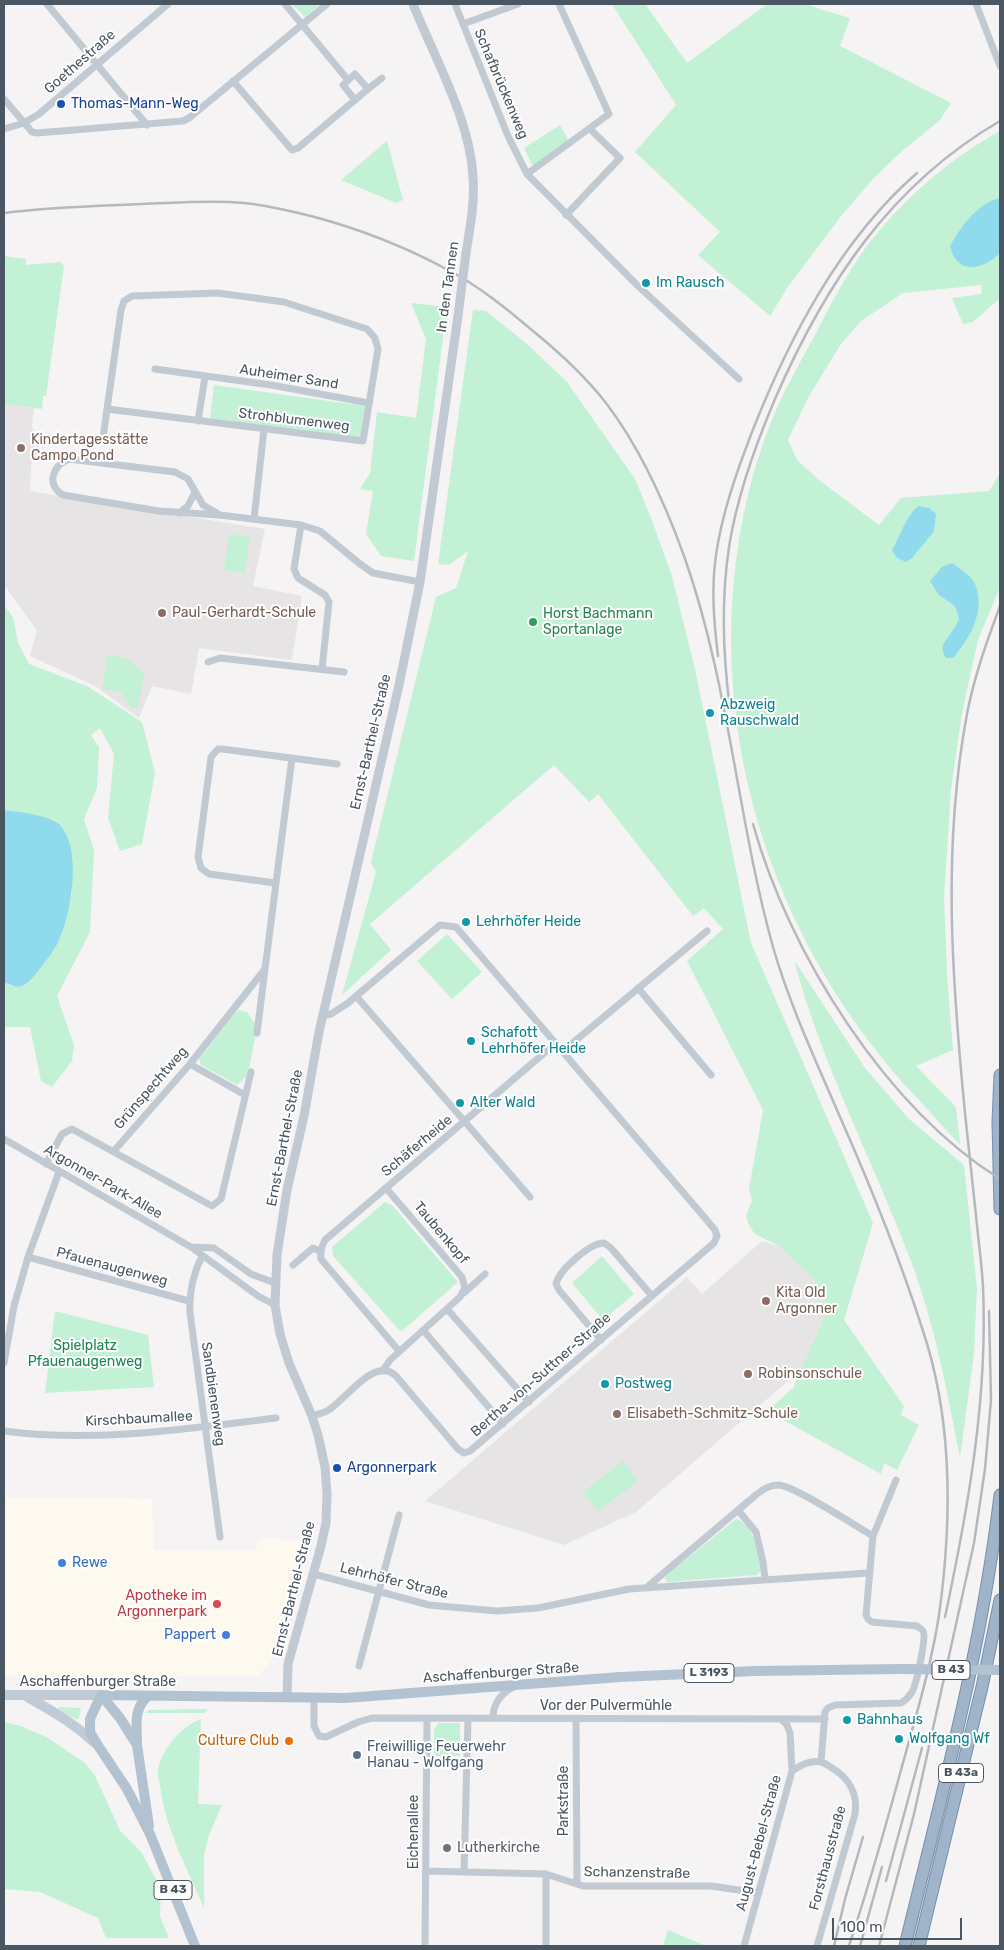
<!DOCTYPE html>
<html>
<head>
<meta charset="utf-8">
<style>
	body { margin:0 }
	#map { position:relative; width:1004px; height:1950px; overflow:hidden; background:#f5f3f3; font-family:Rubik,sans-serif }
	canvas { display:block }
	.frame { position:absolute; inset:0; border:5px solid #4a5661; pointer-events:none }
	.scale { position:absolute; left:832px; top:1918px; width:130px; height:22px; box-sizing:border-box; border:2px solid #4a5661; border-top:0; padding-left:6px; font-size:15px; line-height:18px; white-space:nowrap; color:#4a5661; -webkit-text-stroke:4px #fff; paint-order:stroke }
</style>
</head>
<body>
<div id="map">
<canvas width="1004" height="1950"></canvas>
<div class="frame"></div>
<div class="scale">100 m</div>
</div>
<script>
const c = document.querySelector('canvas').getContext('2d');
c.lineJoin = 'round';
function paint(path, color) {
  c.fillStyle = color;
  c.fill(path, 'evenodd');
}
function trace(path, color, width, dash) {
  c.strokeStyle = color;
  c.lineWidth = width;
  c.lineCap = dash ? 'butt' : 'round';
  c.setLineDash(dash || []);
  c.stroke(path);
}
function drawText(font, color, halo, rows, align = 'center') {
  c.font = font + ' Rubik,sans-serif';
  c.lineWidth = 4;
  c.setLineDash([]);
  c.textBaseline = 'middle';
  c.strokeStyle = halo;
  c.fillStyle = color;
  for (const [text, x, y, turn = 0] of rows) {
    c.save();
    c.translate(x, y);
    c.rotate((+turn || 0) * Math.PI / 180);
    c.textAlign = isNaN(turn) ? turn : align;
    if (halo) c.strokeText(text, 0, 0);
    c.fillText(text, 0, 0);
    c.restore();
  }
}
paint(new Path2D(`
	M4 1498 152 1499 154 1550 255 1551 259 1540 264 1537 304 1542 272 1660 259 1676H4Z`), '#fdf9ef');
paint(new Path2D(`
	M4 404 34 408 32 426 39 443V452L32 462 31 468 30 491 265 529 253 586 302 596 292 660 199 648 191 694 152 686 139 718 95 686 30 656 37 630 4 585Z
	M762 1241 780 1247 814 1279 828 1309 802 1369 636 1512 564 1545 425 1501 687 1277 702 1294Z`), '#e6e4e5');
paint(new Path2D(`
	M292 4H320L305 17Z
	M612 4H645L687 63 766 5 764 4H810V6L850 18 840 46 951 103 940 120 902 151 874 178 842 215 787 288 770 316 698 255 720 232 635 152 676 105Z
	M560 125 568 140 533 166 524 148Z
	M1000 131V298L973 322 963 324 952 298 982 294 981 285 903 293 861 321 841 344 809 396 788 440 797 460 819 480 879 525 901 498 989 491 1000 473V587L978 640 962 713 951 790 944 897 947 975 953 1050 916 1066 956 1107 960 1144C945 1130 933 1115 920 1101 768 942 697 715 747 499 754 469 764 438 776 410 787 385 801 361 814 337 829 307 845 277 864 250 900 202 947 160 1000 131Z
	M387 141 403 200 396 203 341 180Z
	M4 256 26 259V265L60 262 64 266 46 396H43L42 409 4 404Z
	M411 303 447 307 414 561 381 556 366 534 373 491 360 489 370 473 377 412 416 418 426 339Z
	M473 310 486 311 527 344 567 382 635 479 650 515 672 576 695 669 751 943 873 1223 844 1320 904 1406 901 1415 919 1425 897 1470 884 1463 881 1474 767 1411 793 1388 828 1309 814 1279 780 1247 754 1233 749 1225 746 1216 752 1200 749 1189 763 1110 687 961 723 929 704 908 693 916 598 794 589 802 554 765 370 924 391 950 342 995 376 872 371 862 436 597 456 588 468 551 449 565 438 564Z
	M214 385 365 406 360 440 210 418Z
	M229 534 250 537 245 573 224 570Z
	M4 605 13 617 18 643 29 664 87 686 142 722 155 773 142 844 120 851 108 818 114 754 100 728 91 735 99 747 97 788 84 819 94 850 90 932 57 996 74 1045 72 1061 52 1087 41 1081 30 1027H4V982L12 986 44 963 61 936 72 893V867L59 824 52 819 4 810Z
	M107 655 126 658 144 673 138 708C127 708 126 700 121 692L102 689Z
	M447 934 482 972 452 999 417 961Z
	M794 960 865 1068 909 1119 964 1165 977 1289 974 1353 960 1458C947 1390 934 1321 909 1256 871 1157 821 1062 794 960Z
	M239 1010 247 1012 257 1026 248 1075 237 1085 201 1065 199 1059 236 1012Z
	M385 1202 392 1205 458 1282 403 1330 400 1331 333 1256 332 1247Z
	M602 1256 634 1294 603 1320 572 1283Z
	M55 1311 148 1335 154 1387 45 1393Z
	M623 1461 638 1481 598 1511 583 1492Z
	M736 1519C755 1525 758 1553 761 1570L757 1575 667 1582 665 1578 669 1573Z
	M59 1707 81 1708 79 1718 77 1720 58 1709Z
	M208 1709 205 1713H145L149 1710Z
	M201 1719 198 1804 222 1805 209 1835 204 1855V1908C187 1868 165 1828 160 1785 159 1781 157 1774 158 1770 162 1748 181 1727 201 1719Z
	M4 1722 21 1726 48 1738 85 1763 94 1774 121 1832 142 1853 161 1889 160 1916 169 1938H106L98 1918 40 1892 4 1889Z
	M438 1723H460V1756H434V1730Z
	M668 1930 706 1946H663Z`), '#c3f1d5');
paint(new Path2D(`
	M1000 198V253C983 270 957 276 950 246 961 227 977 203 1000 198Z
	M919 506 929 508 936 514 934 531 912 558 906 562 897 558 892 550C900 537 907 513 919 506Z
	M952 563C960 569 971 575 975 584 986 611 970 638 953 658H946C939 646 944 643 951 633 954 629 957 624 959 619L955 606 939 595 930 581 942 567Z
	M4 810C18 812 49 815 59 824 82 847 72 908 61 935 57 947 49 957 41 967 36 973 30 983 22 986 15 988 10 984 4 982Z`), '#90daee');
const trunk = new Path2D(`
	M1000 1075 998 1122 1000 1209
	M905 1946C941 1797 982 1648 1000 1495
	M919 1946 982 1687 1000 1600`);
trace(trunk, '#7690ad', 13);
trace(new Path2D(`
	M47 4 147 125
	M285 4 348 80
	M455 4 508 136 527 174 637 285 739 379
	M976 4 1000 66
	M463 24 518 4
	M355 74 368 89 355 100 343 85Z
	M233 81 292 150 298 148 355 100
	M368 89 382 78
	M4 99 32 132 37 133 183 121 189 118 327 4
	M4 129 24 123 39 114 168 4
	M527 174 609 114 559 4
	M566 215 620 158 590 129
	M218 293 284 302 367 329 375 338 378 349 363 441 107 409 121 310 124 301 132 296Z
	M155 369 271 385 369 403
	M198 421 205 377
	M103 438 107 409
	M179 513 188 506 195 492
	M220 515 203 505 188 479 175 472 69 459C52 466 46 485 63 495L159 511 220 515 301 525 320 531 360 564 373 573 420 582
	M254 519 264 429
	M301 525 294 569 298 578 325 595 329 602 322 669
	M208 662 220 658 344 672
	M275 883 209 874 201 868 198 857 211 757 218 749H222L337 764
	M638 988 711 1075
	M356 996 530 1197
	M257 1033 265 969
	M563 1051 707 931
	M190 1064 245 1095
	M4 1139 191 1247 258 1296 275 1305
	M114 1151 190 1064 265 969 292 758
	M46 1164 62 1134 72 1129 212 1206 221 1199 251 1072
	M191 1247 214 1248 251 1274 275 1283
	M202 1256C193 1274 189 1293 190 1313L220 1537
	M28 1257 189 1301
	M293 1265 313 1248 320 1251
	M464 1293 485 1274
	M447 1309 529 1402
	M423 1330 503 1424
	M601 1340 559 1290 556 1284C559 1270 590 1243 604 1243L611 1248 652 1296
	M399 1351 321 1259C320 1252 321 1247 325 1240L556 1043
	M4 1363 14 1306 28 1257 59 1172
	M384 1369 390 1360 460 1297 465 1288 462 1277 386 1188
	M312 1416C319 1414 325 1413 330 1409 348 1397 375 1356 396 1376L458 1449 464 1453 470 1451 714 1243 717 1236 715 1230 705 1218 456 927 440 925 348 1003 331 1014 323 1016
	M4 1431C94 1443 186 1429 276 1418
	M738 1510 756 1532 763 1562 765 1579
	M314 1574 429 1605 497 1611 538 1608 629 1589 869 1573
	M646 1588 757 1494C764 1489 770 1485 778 1485 792 1484 857 1527 873 1536
	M359 1666 399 1515
	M314 1698V1726L319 1736 326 1737 358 1722 372 1718 825 1719
	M493 1718C493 1703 502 1692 516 1686
	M576 1718 577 1884
	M821 1762 825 1712 828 1708 835 1705 901 1703C906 1700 909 1697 912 1692 916 1685 927 1637 923 1631 922 1629 919 1628 917 1626L872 1622 868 1619 866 1615 873 1536 896 1480
	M792 1771C801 1765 810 1760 821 1762 825 1763 829 1766 832 1768 849 1778 858 1794 855 1814L817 1946
	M426 1871 546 1874 583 1886H711L759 1893
	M464 1872 468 1719
	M425 1946 427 1719
	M546 1946V1874
	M744 1946 792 1771 790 1733 787 1725 781 1719`), '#c1cad2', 7);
trace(new Path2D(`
	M413 4C434 57 470 119 473 177 475 202 470 228 466 253
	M287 1697 288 1664 321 1546 326 1523 327 1494 325 1467 318 1435 312 1416 289 1363 280 1334 275 1305 277 1255 287 1190 304 1116 319 1032 399 685 420 582 458 316`), '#c1cad2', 9);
trace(new Path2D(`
	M4 1695H101
	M24 1695C52 1711 71 1721 95 1743`), '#c1cbd6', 10);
trace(new Path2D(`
	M101 1695 346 1698 620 1677 755 1671 901 1669
	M101 1695 90 1719V1732L97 1744 127 1789 150 1834 195 1946
	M101 1695 120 1718 137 1745 149 1826
	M137 1744C137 1727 133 1708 148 1696`), '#b3c2d1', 10);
trace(trunk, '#9fb4c9', 11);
trace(new Path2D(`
	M4 213C49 207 95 206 141 204 175 203 210 200 244 203 267 205 289 211 311 216 360 229 406 247 450 271 480 287 507 309 533 331 560 353 585 376 606 403 641 449 665 503 684 556 729 682 737 818 773 947 790 1006 816 1061 840 1117 871 1187 900 1259 923 1331 953 1421 952 1522 939 1615 931 1667 915 1719 901 1770 885 1829 868 1888 849 1946
	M718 656C714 623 711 589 716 555 722 513 737 471 752 432 789 338 840 240 917 173
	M730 709C723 656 721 600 729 547 737 496 755 446 775 399 825 284 890 185 1000 121
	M753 824C789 953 885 1107 1000 1179
	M945 1617C968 1509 988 1398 983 1287 982 1266 979 1246 977 1225 973 1188 969 1150 965 1113 952 980 942 847 967 714 974 677 987 641 1000 606
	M886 1881 922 1748
	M834 1946 845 1899 863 1837
	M860 1946 882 1867
	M879 1946 914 1814 974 1543 985 1469 991 1400 989 1311`), '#b5b8bd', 2.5);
trace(new Path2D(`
	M458 316 466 253`), '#c1cad2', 9);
trace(new Path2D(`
	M901 1669 1000 1670`), '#b3c2d1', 10);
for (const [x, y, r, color] of [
	[61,104,5,"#1a4fb4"],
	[646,283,5,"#0f9aa8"],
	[21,448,5,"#8d6e63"],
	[162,613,5,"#8d6e63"],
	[533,622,5,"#2e9e5b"],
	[710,713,5,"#0f9aa8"],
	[466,922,5,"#0f9aa8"],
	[471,1041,5,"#0f9aa8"],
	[460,1103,5,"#0f9aa8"],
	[766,1301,5,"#8d6e63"],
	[748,1374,5,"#8d6e63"],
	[605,1384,5,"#0f9aa8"],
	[617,1414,5,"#8d6e63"],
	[337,1468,5,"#1a4fb4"],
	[62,1563,5,"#3f7fe0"],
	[217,1604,5,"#e0444e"],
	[226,1635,5,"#3f7fe0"],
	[847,1720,5,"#0f9aa8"],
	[899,1739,5,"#0f9aa8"],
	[289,1741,5,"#e8710a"],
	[357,1755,5,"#5c6f8a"],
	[447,1848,5,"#6b7280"]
]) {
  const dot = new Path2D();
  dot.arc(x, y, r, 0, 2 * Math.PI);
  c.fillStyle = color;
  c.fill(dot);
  trace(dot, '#fff', 2);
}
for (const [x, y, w] of [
	[951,1670,38],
	[709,1673,50],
	[961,1773,45],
	[173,1890,38]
]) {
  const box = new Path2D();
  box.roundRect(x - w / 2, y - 9.5, w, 19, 4);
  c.fillStyle = '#fff';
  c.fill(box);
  trace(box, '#4a5661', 1);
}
drawText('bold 12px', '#4a5661', null, [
	["B 43",951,1670],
	["L 3193",709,1673],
	["B 43a",961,1773],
	["B 43",173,1890]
]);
drawText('14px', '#4a5661', '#fff', [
	["Goethestraße",80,62,-41],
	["Schafbrückenweg",501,84,67],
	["In den Tannen",448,287,-82],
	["Auheimer Sand",289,377,9],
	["Strohblumenweg",294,420,7],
	["Ernst-Barthel-Straße",371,742,-77],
	["Grünspechtweg",151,1088,-49],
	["Ernst-Barthel-Straße",285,1138,-79],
	["Schäferheide",417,1146,-40],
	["Argonner-Park-Allee",103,1182,30],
	["Taubenkopf",441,1233,50],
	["Pfauenaugenweg",112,1267,15],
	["Bertha-von-Suttner-Straße",541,1375,-41],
	["Sandbienenweg",213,1394,82],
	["Kirschbaumallee",139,1419,-3],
	["Lehrhöfer Straße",394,1581,14],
	["Ernst-Barthel-Straße",294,1589,-76],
	["Aschaffenburger Straße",501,1673,-4],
	["Aschaffenburger Straße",98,1682],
	["Vor der Pulvermühle",606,1706],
	["Parkstraße",564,1801,-90],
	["Eichenallee",414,1832,-90],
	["August-Bebel-Straße",759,1843,-75],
	["Forsthausstraße",828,1858,-75],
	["Schanzenstraße",637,1873,1]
]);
drawText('14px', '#164399', '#fff', [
	["Thomas-Mann-Weg",71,104],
	["Argonnerpark",347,1468]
], 'left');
drawText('14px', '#0d838f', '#fff', [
	["Im Rausch",656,283],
	["Abzweig",720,705],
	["Rauschwald",720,721],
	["Lehrhöfer Heide",476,922],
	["Schafott",481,1033],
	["Lehrhöfer Heide",481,1049],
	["Alter Wald",470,1103],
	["Postweg",615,1384],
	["Bahnhaus",857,1720],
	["Wolfgang Wf",909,1739]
], 'left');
drawText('14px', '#785e54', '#fff', [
	["Kindertagesstätte",31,440],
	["Campo Pond",31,456],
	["Paul-Gerhardt-Schule",172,613],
	["Kita Old",776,1293],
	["Argonner",776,1309],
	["Robinsonschule",758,1374],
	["Elisabeth-Schmitz-Schule",627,1414]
], 'left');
drawText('14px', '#27864d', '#fff', [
	["Horst Bachmann",543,614],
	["Sportanlage",543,630]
], 'left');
drawText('14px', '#17864f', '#fff', [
	["Spielplatz",85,1346],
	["Pfauenaugenweg",85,1362]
]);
drawText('14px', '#366cbe', '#fff', [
	["Rewe",72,1563],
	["Pappert",216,1635,"right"]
], 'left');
drawText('14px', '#be3a42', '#fff', [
	["Apotheke im",207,1596],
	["Argonnerpark",207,1612]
], 'right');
drawText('14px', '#c56008', '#fff', [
	["Culture Club",279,1741]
], 'right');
drawText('14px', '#4e5e75', '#fff', [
	["Freiwillige Feuerwehr",367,1747],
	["Hanau - Wolfgang",367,1763]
], 'left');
drawText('14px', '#5b616d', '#fff', [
	["Lutherkirche",457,1848]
], 'left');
</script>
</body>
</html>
